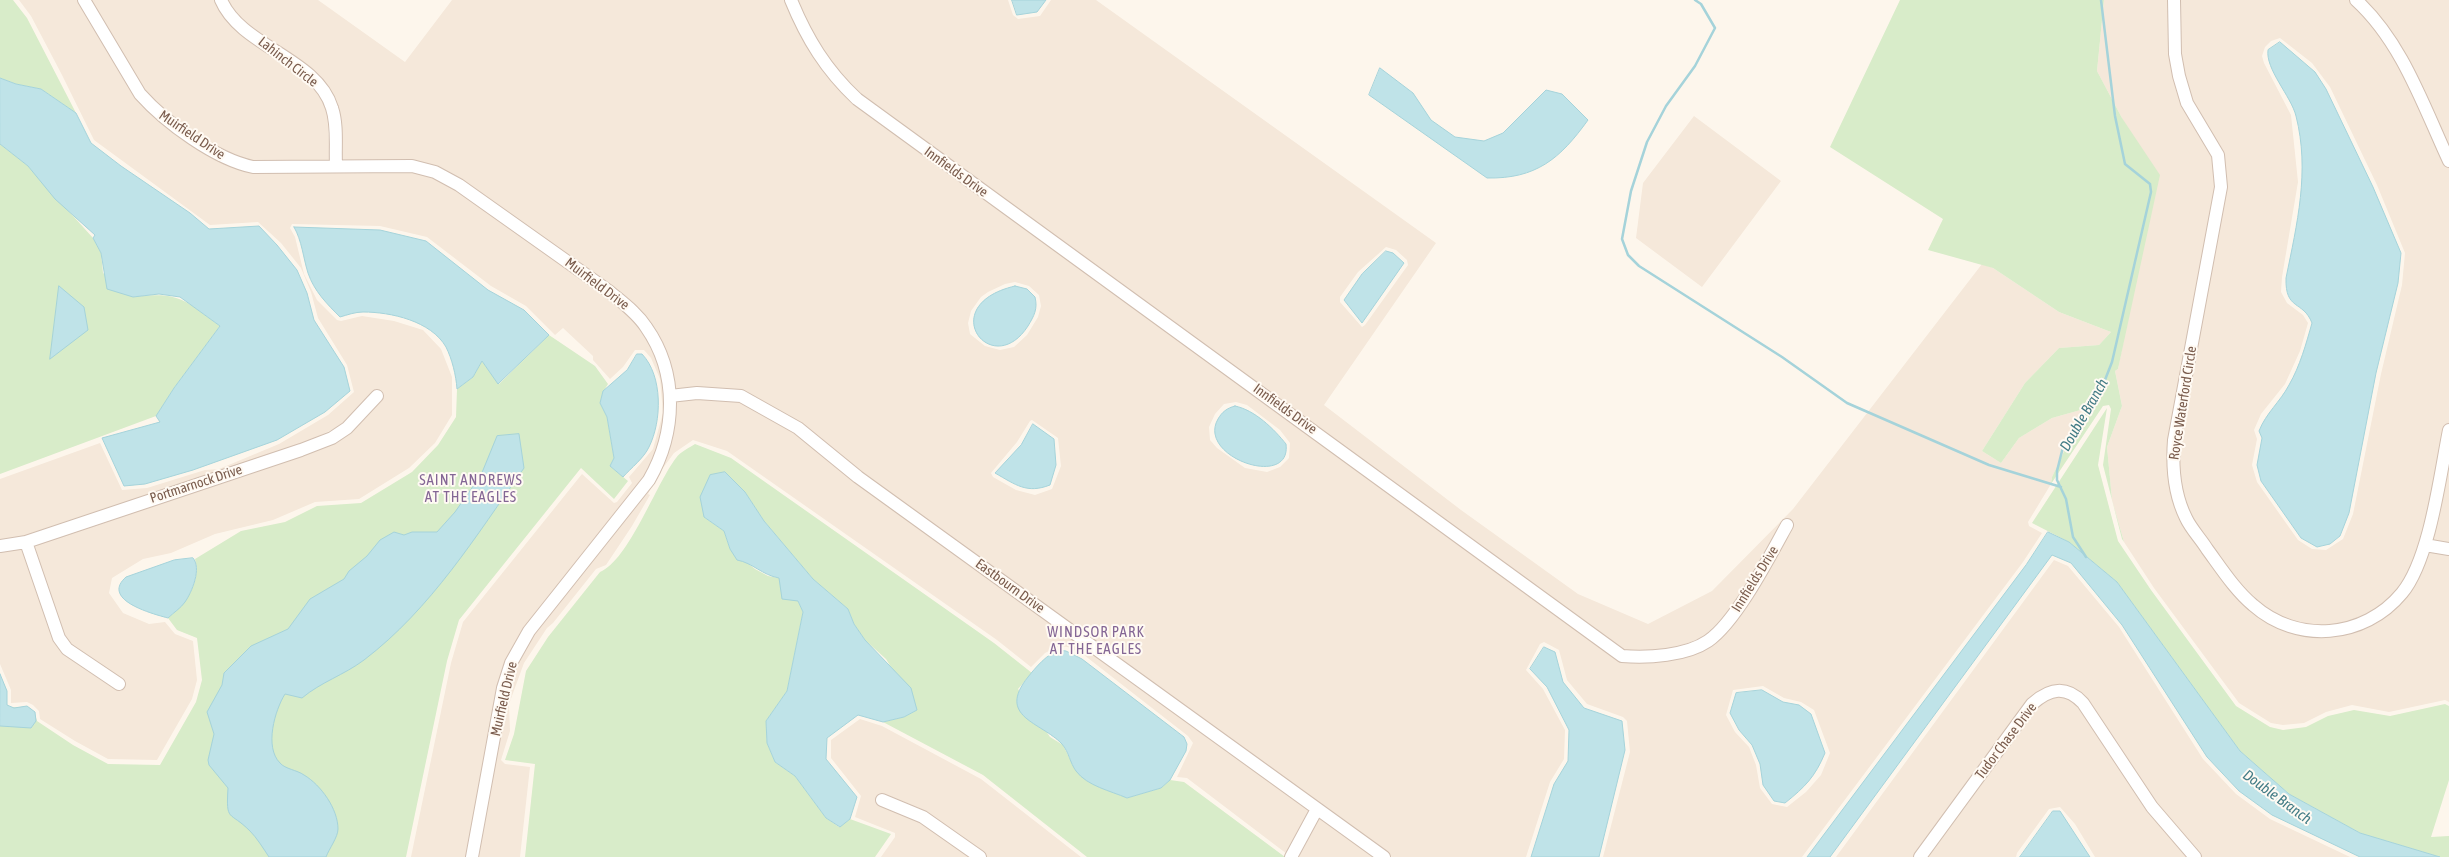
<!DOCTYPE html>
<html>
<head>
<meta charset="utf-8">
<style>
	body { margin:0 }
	canvas { display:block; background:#fdf6ec }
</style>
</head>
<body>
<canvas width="2449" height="857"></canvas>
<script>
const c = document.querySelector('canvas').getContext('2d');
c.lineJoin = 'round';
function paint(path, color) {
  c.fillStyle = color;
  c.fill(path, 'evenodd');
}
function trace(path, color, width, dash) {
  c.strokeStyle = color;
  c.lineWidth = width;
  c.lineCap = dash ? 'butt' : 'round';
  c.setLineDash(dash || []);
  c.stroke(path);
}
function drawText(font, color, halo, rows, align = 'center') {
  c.font = font + ' "Asap Condensed",sans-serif';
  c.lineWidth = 4;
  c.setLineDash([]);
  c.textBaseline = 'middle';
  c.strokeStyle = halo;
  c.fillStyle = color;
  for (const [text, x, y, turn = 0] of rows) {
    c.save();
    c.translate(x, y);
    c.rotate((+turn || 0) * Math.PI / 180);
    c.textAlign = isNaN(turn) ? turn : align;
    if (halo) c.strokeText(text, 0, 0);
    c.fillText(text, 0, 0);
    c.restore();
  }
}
paint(new Path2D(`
	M19 0H79L136 97 212 157 233 167 254 172 412 171 434 177 456 189 608 296 627 312 642 330 655 351 661 371 665 396 661 439 645 477 525 627 506 660 467 857H411L451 663 463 622 582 474 614 503 617 502 632 483 629 477 653 449 663 413 660 379 651 358 644 350H635L623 367 610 379 593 360V356L563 328 555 335 526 306 491 286 427 237 380 226 292 224 290 228 295 237 304 274 317 300 337 320 341 321 362 316 394 321 423 330 441 349 452 377V415L435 443 409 468 359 499 315 502 273 520 215 534 171 553 143 559 112 578 109 593 123 613 149 624 165 622 175 634 193 641 197 680 192 699 157 760 108 759 75 741 40 719 39 711 33 705 27 702 11 703V690L0 664V551L23 548 65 653 121 691 126 683 71 646 64 636 32 545 351 432 384 396 376 389 344 424 298 446 24 537 0 541V479L100 443 122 490 147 488 205 470 219 469 279 444 328 415 354 392 347 365 318 318 311 292 301 268 281 243 258 222 210 225 94 140 62 75 31 16Z
	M90 0H216L319 92 327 109 330 161 253 162 217 149 156 104 144 92Z
	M227 0H318L405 62 452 0H786L804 42 817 61 854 102 1623 661 1646 663 1678 658 1712 645 1739 617 1794 524 1785 518 1730 610 1704 637 1674 648 1645 653 1624 651 861 95 825 57 813 38 797 0H1008L1013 15 1018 19 1040 16 1051 0H1096L1436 243 1324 405 1461 510 1578 594 1648 624 1712 591 1793 509 1982 264 1993 268 2059 312 2111 332 2099 345 2059 348 2025 383 1982 451 2001 463 2019 438 2052 418 2084 409 2052 477 2051 484 2028 522 2029 526 2042 533 2023 562 1802 857H1603L1630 752 1627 721 1623 717 1587 704 1567 680 1559 650 1544 642 1540 644 1526 670 1543 689 1565 730 1564 759 1550 782 1526 857H1392L861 473 801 424 742 391 697 388 674 390 671 369 664 348 651 325 634 306 613 288 462 181 438 168 413 161 340 160 337 108 328 88 311 71 244 22ZM1386 247 1396 250 1407 260 1408 265 1365 325 1362 327 1340 302V297L1358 272ZM1015 282 1029 286 1039 295 1041 306 1038 317 1027 335 1014 347 1000 350 985 346 970 334 968 323 971 311 981 297 988 292 1005 284ZM1236 402 1247 405 1280 430 1290 443 1289 458 1280 467 1267 472 1245 468 1217 448 1210 440 1209 427 1215 414 1224 404ZM1032 420 1058 438 1061 466 1052 489 1035 495 1016 490 993 477 991 473 1017 442 1030 421ZM1763 686 1784 698 1801 702 1814 710 1830 753 1821 775 1806 792 1787 807 1772 804 1760 788 1756 765 1749 747 1735 732 1726 715 1733 690Z
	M2104 0H2449V702L2445 700 2389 712 2352 705 2326 712 2304 723 2283 725 2271 723 2239 703 2154 588 2124 542 2112 500 2107 447 2122 406 2115 371 2118 369 2124 339 2122 118 2097 71ZM2280 38 2312 63 2330 87 2377 185 2405 253 2402 285 2381 374 2353 514 2343 539 2326 550 2312 549 2298 540 2257 482 2252 465 2257 439 2254 430 2261 414 2285 384 2300 351 2308 323 2303 315 2287 303 2281 292 2282 277 2298 182 2291 115 2264 63 2262 56 2265 47 2271 41Z
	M1694 116 1781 181 1702 287 1636 238 1643 183Z
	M698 398 740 401 779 421 1311 810 1287 854 1187 778 1177 777 1193 743 1188 736 1084 655 1068 647 1059 646 1045 653 1031 667 997 640 727 451 693 440 674 453 660 472 672 442 676 416 675 400Z
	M653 484 648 494 650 495 632 526 606 565 596 569 553 623 547 628 524 663 509 704 510 731 501 760 505 764 530 767 520 857H478L508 689 515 665 533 634Z
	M2054 560 2068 566 2119 627 2203 759 2236 794 2270 819 2350 857H2095L2075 824 2060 807 2049 809 2017 853 2016 857H1836Z
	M860 719 882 726 981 779 1081 857H987L926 813 879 793 876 802 921 821 971 857H881L895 837V833L855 817 861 796 831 758V740Z
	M1319 816 1376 857H1297Z`), '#f5e8da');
paint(new Path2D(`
	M0 0H13L27 18 76 113 41 89 16 84 0 78Z
	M1900 0H2104L2097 71 2122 118 2160 175 2118 369 2115 371 2122 406 2107 447 2112 500 2124 542 2122 539 2103 465 2111 409 2109 405 2103 406 2051 484 2052 477 2084 409 2052 418 2019 438 2001 463 1982 451 2025 383 2059 348 2099 345 2111 332 2059 312 1993 268 1928 250 1943 219 1830 147Z
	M0 144 28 166 93 238 101 253 103 273 133 297C180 291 184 300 220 326L174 388 156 416 0 474Z
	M549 335 595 366 608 384 603 392 600 403 607 417 614 458 610 466 628 481 614 499 581 468 459 620 447 661 406 857H0V674L7 691V705L9 707C24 709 32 700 37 721L73 745 108 764 160 765 196 702 202 680 197 638 177 630 168 618C184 604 202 583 195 559L241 531 285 522 317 506 361 503 412 472 438 445 456 417 457 389 473 377 482 361 499 384Z
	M2107 408 2098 465 2118 541 2151 590 2236 706 2270 727 2283 730 2306 727 2328 716 2354 710 2390 716 2445 704 2449 706V780L2431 837 2449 836V857H2440L2360 833 2289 794 2240 751 2117 582 2069 542 2032 523Z
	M695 444 731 458 994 643 1032 673 1018 689 1050 737 1063 745 1075 769 1088 781 1127 798 1161 788 1170 780 1184 782 1285 857H1087L983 775 883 722 904 717 917 710 886 659 865 640 854 624 848 609 813 579 764 521 745 492 704 517 724 531 730 549 755 569 768 576 779 578 798 601 803 612 787 691 766 721 767 743 775 762 795 776 826 818 839 827 850 819 891 834 875 857H525L535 764 505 760 514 734 526 671 548 637 600 572C629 560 656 484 676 458 680 452 689 448 695 444Z`), '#d8ecc9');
const water = new Path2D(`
	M1012 0H1046L1037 12 1017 15Z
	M2280 42 2315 72 2326 89 2373 187 2401 253 2398 283 2376 373 2349 513 2340 536 2330 544 2317 547 2301 538 2261 481 2257 465 2262 438 2259 431C2266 413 2280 402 2289 385 2300 366 2306 344 2312 323 2303 300 2285 311 2286 278 2297 224 2310 171 2296 116 2291 96 2265 69 2268 50Z
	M1380 68 1413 93 1431 120 1455 137 1484 141 1503 133 1546 90 1562 94 1588 120C1560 159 1536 179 1487 178L1369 95Z
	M0 78 16 84 41 89 76 113 91 143 121 166 190 213 209 229 259 226 277 245 297 270 307 293 314 320 344 367 350 391 325 412 277 440 193 470 145 484 124 486 102 438 160 422 156 416 174 388 220 326 180 297 159 294 133 297 107 289 101 253 93 238 95 235 55 199 28 166 0 144Z
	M294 227 380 230 426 241 488 290 524 310 549 335 498 384 482 361 473 377 457 389C456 375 452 359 446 347 431 321 391 312 363 312 355 312 347 315 340 317 327 304 314 291 308 273 303 257 302 241 294 227Z
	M1386 251 1393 253 1404 263 1362 323 1344 300 1362 274Z
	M59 286 84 307 88 330 50 359Z
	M1015 286 1027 289 1035 297C1038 309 1034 316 1028 326 992 382 933 305 1015 286Z
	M637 354H642C663 376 662 421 649 447 644 458 631 468 623 477L610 466 614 458 607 417 600 403 603 391 627 370Z
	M1235 406C1255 410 1274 429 1286 444 1292 490 1196 457 1218 419 1222 412 1227 408 1235 406Z
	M1033 424 1054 439 1056 465 1050 485C1027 494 1016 485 995 473L1021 445Z
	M519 434 524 468C476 536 431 609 364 660 344 675 321 682 302 698L285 694C275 710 264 747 280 763 285 769 297 770 304 775 321 785 338 809 338 829 338 837 329 849 326 857H269C263 848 257 838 250 831 229 810 226 823 228 788L209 765 208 760 214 734 207 712 222 685 224 673 251 646 288 629 310 599 344 579 349 571 367 556 380 540 394 532 404 535 412 532H437L455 512 481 475 497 436Z
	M725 472 745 492 764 521 813 579 848 609 854 624 865 640 911 688 917 710 904 717 883 722 858 715 827 738 826 759 857 797 850 819 840 827 826 818 795 776 775 762 767 743 766 721 787 691 803 612 798 601 782 599 779 578C762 575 753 563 737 560L730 549 724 531 704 517 700 497 710 475Z
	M2048 532 2069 542 2117 582 2240 751 2289 794 2360 833 2440 857H2360L2272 815 2239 791 2207 757 2122 625 2071 563 2052 555 1830 857H1807L2026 565Z
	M193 558C202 568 192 592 185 602 181 608 173 613 168 618 153 614 100 600 126 577L174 560Z
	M1544 647 1555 652 1563 682 1584 708 1622 721 1625 750 1599 857H1531L1554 784 1568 761 1569 730 1547 687 1530 669Z
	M1059 650 1066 651 1082 659 1184 737 1187 744 1186 751 1170 780 1161 788 1127 798C1111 791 1087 786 1076 771 1070 763 1069 752 1062 744 1041 722 996 717 1028 677 1036 667 1047 654 1059 650Z
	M0 674 7 691V705L14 708 27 706 35 712 36 721 31 728 0 726Z
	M1762 690 1783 702 1799 705 1811 714 1825 753C1815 777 1805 787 1785 803L1774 801 1763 785 1760 764 1752 745 1739 730 1730 713 1736 693Z
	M2053 811H2060L2090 857H2020Z`);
paint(water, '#bfe3e8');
trace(water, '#a5d3da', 1);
trace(new Path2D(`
	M1695 0 1701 4 1715 28 1695 66 1666 106 1647 142 1631 191 1622 239 1628 255 1639 266 1782 357 1847 403 1989 465 2061 487
	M2086 557 2073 537 2066 499 2057 480V471L2064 443 2090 407 2103 385 2112 362 2151 192 2150 184 2125 164 2115 116 2101 0`), '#a5d3da', 2.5);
const minor = new Path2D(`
	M84 0 140 94C166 123 215 159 253 167L412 166 435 172 459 185 610 292C623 303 637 313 646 327 679 374 676 433 649 480L529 631 511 663 503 688 472 857
	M221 0C241 47 317 58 332 108 338 126 335 147 336 165
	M791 0C807 39 826 70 857 99L1622 656C1648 658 1686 656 1708 641 1736 622 1770 556 1787 525
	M2174 0 2175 54 2179 76 2187 103 2218 155 2221 187 2174 440C2172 466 2174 494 2186 518 2191 529 2201 539 2207 549 2221 568 2235 590 2253 605 2297 644 2364 639 2402 593 2430 559 2440 475 2449 430
	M2356 0C2402 42 2423 105 2449 161
	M670 396 697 393 741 396 798 428 858 477 1384 857
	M26 542 59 638 67 649 119 684
	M2425 545 2449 549
	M0 546 26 542 301 450 332 438 347 428 377 396
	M882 800 923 817 980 857
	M1291 857 1317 809
	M1920 857 2032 704C2050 688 2066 685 2083 703L2152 807 2195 857`);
trace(minor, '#d1beb0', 14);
trace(minor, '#fff', 12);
drawText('14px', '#7a5c4d', '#fffaf3', [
	["Lahinch Circle",288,62,38],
	["Muirfield Drive",192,135,34],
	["Innfields Drive",956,172,36],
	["Muirfield Drive",597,284,37],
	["Royce Waterford Circle",2183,403,-81],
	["Innfields Drive",1285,409,36],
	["Portmarnock Drive",196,484,-18],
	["Innfields Drive",1755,579,-58],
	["Eastbourn Drive",1010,586,36],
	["Muirfield Drive",504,699,-77],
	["Tudor Chase Drive",2006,741,-53]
]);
drawText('italic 15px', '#437c86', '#fffaf3', [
	["Double Branch",2084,415,-60],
	["Double Branch",2277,797,36]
]);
c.letterSpacing = '1px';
drawText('15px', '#846695', '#fffaf3', [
	["SAINT ANDREWS",471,480],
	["AT THE EAGLES",471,497],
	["WINDSOR PARK",1096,632],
	["AT THE EAGLES",1096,649]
]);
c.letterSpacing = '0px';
</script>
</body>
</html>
